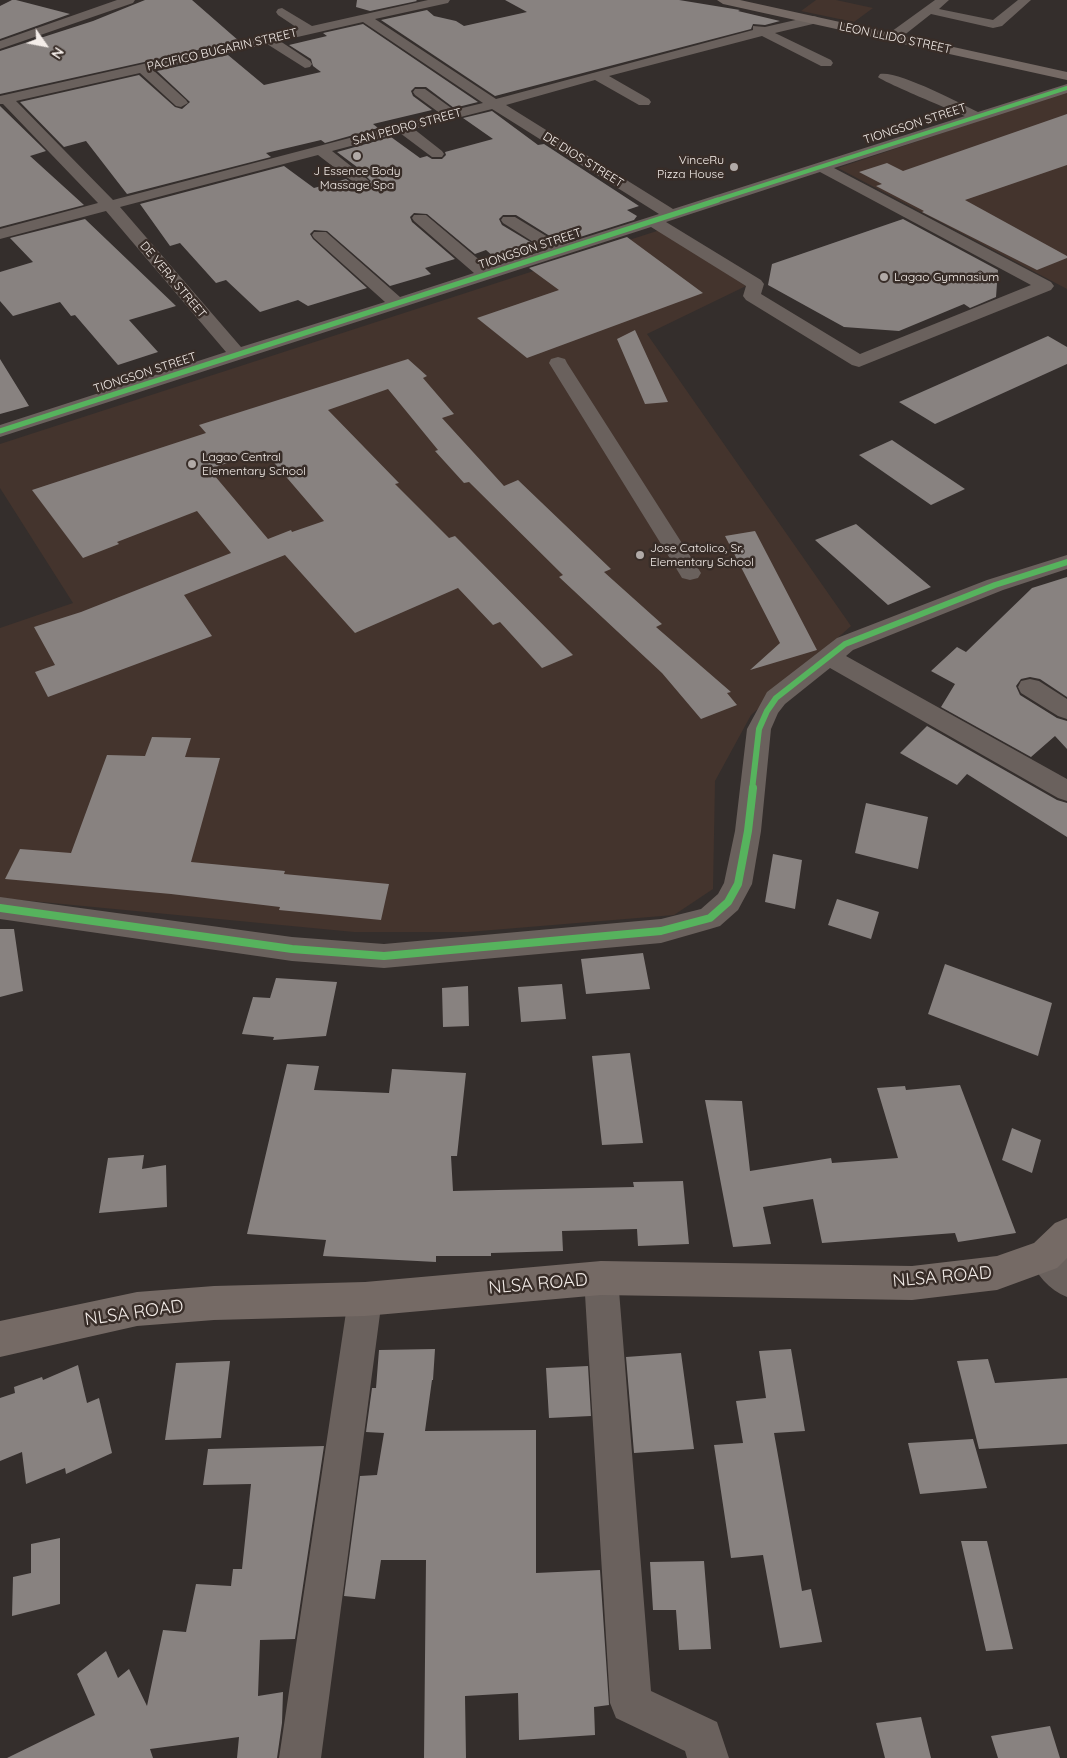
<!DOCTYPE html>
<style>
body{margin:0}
#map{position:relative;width:1067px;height:1758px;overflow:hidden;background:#342e2c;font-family:Quicksand,sans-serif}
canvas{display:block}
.north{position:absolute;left:20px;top:20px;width:50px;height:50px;-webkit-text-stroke:4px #382d28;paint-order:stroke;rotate:123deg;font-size:14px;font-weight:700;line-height:20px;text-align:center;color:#f4ede9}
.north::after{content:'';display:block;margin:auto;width:18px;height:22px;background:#f4ede9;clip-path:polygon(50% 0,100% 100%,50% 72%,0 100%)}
</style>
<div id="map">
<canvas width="1067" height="1758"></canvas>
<div class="north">N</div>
</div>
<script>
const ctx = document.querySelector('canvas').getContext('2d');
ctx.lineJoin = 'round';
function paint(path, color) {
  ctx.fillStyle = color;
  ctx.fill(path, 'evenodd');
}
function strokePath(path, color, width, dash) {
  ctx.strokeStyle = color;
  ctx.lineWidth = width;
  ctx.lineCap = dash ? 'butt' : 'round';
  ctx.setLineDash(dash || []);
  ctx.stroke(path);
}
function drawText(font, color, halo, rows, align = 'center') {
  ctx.font = font + ' Quicksand,sans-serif';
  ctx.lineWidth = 5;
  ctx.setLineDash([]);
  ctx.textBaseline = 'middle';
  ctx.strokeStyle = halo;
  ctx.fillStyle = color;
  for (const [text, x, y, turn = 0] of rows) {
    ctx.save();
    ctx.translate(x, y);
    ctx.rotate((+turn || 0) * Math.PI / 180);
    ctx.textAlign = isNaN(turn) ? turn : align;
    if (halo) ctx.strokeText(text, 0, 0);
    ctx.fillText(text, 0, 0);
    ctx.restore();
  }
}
paint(new Path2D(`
 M 816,0 L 836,0 L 873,8 L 854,22 L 801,11 Z
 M 1067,91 L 1067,289 L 838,168 Z
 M 660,230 L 746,286 L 647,334 L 851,626 L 751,715 L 715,781 L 713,889 L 674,915 L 468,932 L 354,932 L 0,898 L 0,628 L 73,603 L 0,488 L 0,444 Z`), '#44342d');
paint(new Path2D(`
 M 12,0 L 16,0 L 70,14 L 0,39 L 0,6 Z
 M 145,0 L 192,0 L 239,41 L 0,94 L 0,51 L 93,21 Z
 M 357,0 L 416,0 L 417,1 L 370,11 L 356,7 Z
 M 505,0 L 679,0 L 740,10 L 738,11 L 780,21 L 765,25 L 753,24 L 751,29 L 495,96 L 381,20 L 427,10 L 434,16 L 456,21 L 464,26 L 527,12 Z
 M 363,24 L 478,102 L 454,108 L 426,87 L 415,87 L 411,91 L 413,96 L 432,110 L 373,124 L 378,128 L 325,143 L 321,140 L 266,153 L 271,157 L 127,194 L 86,141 L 64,147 L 20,102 L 139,75 L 175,107 L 182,109 L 190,102 L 157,71 L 228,55 L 264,85 L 321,72 L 313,66 L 311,59 L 289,45 L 327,36 L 323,33 Z
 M 0,106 L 46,151 L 30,156 L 84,205 L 0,227 Z
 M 492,111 L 538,145 L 544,144 L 639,206 L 627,210 L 637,216 L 634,220 L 561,243 L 516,215 L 503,215 L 499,219 L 502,225 L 542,249 L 515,258 L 508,252 L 494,257 L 486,250 L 475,254 L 427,214 L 414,213 L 410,217 L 412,222 L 455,259 L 425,268 L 431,274 L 390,286 L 327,231 L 314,230 L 310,234 L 313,239 L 367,288 L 308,306 L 298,300 L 260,312 L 226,280 L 216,283 L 180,243 L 170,246 L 140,204 L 284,166 L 314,188 L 346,179 L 355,185 L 366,186 L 371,181 L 364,174 L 365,173 L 337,152 L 391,137 L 420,158 L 427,156 L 432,159 L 442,159 L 446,155 L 445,152 L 493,139 L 463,118 Z
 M 1067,114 L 1067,165 L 965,200 L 1067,256 L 1067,258 L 1037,270 L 922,212 L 924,211 L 876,186 L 882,184 L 859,172 L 887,163 L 903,171 Z
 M 85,219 L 176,306 L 129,320 L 158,352 L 118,365 L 75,315 L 71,316 L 60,302 L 13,316 L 0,301 L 0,272 L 33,262 L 10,238 Z
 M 903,219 L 998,270 L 996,297 L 970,308 L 964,304 L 899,331 L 844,327 L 768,285 L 772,264 Z
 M 627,237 L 703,293 L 527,358 L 477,318 L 559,290 L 529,268 Z
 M 635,330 L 668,402 L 645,404 L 617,339 Z
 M 1048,336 L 1067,347 L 1067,364 L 935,424 L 899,402 Z
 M 0,359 L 29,406 L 0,414 Z
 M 408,359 L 427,376 L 423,378 L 454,414 L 442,418 L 504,486 L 518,480 L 611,569 L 604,572 L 662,624 L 656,627 L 731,692 L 727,693 L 737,705 L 701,719 L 662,673 L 559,577 L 563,575 L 469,482 L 464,483 L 435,451 L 438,450 L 388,389 L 328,410 L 399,483 L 395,484 L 449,538 L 455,536 L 573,655 L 542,668 L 500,622 L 493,625 L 458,588 L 355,633 L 285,555 L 184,595 L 212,636 L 48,697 L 35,672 L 55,665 L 34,627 L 81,612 L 231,553 L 197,511 L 117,542 L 119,544 L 83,558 L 32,490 L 206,433 L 199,425 ZM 264,451 L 324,521 L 292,532 L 291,530 L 268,539 L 209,469 Z
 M 892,440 L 965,489 L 931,505 L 859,455 Z
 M 856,524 L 931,587 L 888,605 L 815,540 Z
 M 755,531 L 817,650 L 750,670 L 780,643 L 725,536 Z
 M 1067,577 L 1067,697 L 1040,679 L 1030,677 L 1021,679 L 1016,686 L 1020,695 L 1057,718 L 1067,721 L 1067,749 L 1055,736 L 1031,757 L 941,707 L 955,684 L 931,671 L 957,647 L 966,652 L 1032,588 Z
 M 927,726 L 1057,800 L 1067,803 L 1067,837 L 967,774 L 957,785 L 900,753 Z
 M 152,737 L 191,738 L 185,757 L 220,758 L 191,862 L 285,871 L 284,874 L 389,884 L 381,920 L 279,910 L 280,907 L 171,894 L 5,879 L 20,849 L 71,853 L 107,755 L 145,756 Z
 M 866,803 L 928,817 L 918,869 L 855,853 Z
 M 773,854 L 802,860 L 795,909 L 765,902 Z
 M 837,899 L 879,912 L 871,939 L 828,925 Z
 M 0,929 L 14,929 L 23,991 L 0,997 Z
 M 643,953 L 650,989 L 586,994 L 581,959 Z
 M 945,964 L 1052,1003 L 1038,1056 L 928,1014 Z
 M 276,978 L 337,982 L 326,1036 L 273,1040 L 274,1037 L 242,1034 L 253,997 L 270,998 Z
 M 562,984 L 566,1019 L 521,1022 L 518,987 Z
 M 468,986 L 469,1026 L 443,1027 L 442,988 Z
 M 630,1053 L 643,1143 L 602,1145 L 592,1056 Z
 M 287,1064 L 319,1066 L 314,1090 L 389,1093 L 392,1069 L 466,1073 L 457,1156 L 451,1156 L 453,1191 L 634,1187 L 633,1182 L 683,1181 L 689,1244 L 638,1246 L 637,1229 L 562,1231 L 563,1251 L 491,1253 L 491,1256 L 436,1256 L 436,1262 L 323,1256 L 326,1240 L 247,1234 Z
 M 960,1085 L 1016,1233 L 958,1242 L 955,1233 L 822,1243 L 813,1199 L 763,1207 L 771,1244 L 733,1247 L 705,1100 L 742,1101 L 750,1171 L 831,1158 L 832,1163 L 898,1158 L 877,1088 L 905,1086 L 906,1090 Z
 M 1012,1128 L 1041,1140 L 1032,1173 L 1002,1160 Z
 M 144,1155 L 142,1169 L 166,1165 L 167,1207 L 99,1213 L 108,1158 Z
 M 435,1349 L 433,1380 L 432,1380 L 425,1431 L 536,1430 L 536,1573 L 600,1570 L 609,1705 L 594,1707 L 595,1735 L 519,1740 L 518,1693 L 465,1696 L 466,1758 L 424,1758 L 426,1560 L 381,1560 L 375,1599 L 344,1596 L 360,1476 L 377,1475 L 384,1433 L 366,1432 L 372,1388 L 376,1388 L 379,1350 Z
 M 791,1349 L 805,1431 L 774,1433 L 802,1591 L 811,1589 L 822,1642 L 780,1648 L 763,1555 L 731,1558 L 714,1445 L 743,1443 L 736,1401 L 766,1398 L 759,1351 Z
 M 681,1353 L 694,1449 L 634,1453 L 626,1357 Z
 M 988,1359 L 995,1383 L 1067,1378 L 1067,1444 L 979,1449 L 957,1361 Z
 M 230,1361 L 221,1438 L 165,1440 L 176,1363 Z
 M 78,1365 L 87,1403 L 99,1398 L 112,1453 L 66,1474 L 65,1468 L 26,1484 L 22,1452 L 0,1461 L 0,1398 L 15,1393 L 14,1387 L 42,1377 L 43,1380 Z
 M 588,1366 L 591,1416 L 549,1418 L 546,1368 Z
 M 973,1439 L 987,1488 L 920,1494 L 908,1443 Z
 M 324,1446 L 295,1639 L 260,1640 L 258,1696 L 283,1692 L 282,1723 L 277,1758 L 237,1758 L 239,1737 L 150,1749 L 153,1758 L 7,1758 L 95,1715 L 77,1674 L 106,1651 L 118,1678 L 129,1669 L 147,1706 L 163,1630 L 186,1632 L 196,1584 L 231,1586 L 233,1569 L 242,1569 L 251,1484 L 203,1485 L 208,1449 Z
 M 60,1538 L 60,1604 L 12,1616 L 13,1577 L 31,1573 L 31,1544 Z
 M 961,1541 L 987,1541 L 1013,1649 L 986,1651 Z
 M 704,1561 L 711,1649 L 679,1650 L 676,1610 L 653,1610 L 650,1562 Z
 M 921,1717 L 931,1758 L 885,1758 L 876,1723 Z
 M 1050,1726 L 1060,1758 L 998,1758 L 991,1736 Z`), '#888280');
paint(new Path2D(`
 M 117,0 L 135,0 L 133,3 L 0,49 L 0,41 Z
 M 428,0 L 450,0 L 448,3 L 375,19 L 496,99 L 753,30 L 753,26 L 765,27 L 813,16 L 817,17 L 819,20 L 817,23 L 775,33 L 831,60 L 833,63 L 831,66 L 821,66 L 762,36 L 609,76 L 649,99 L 651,102 L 649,105 L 639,105 L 595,80 L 506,105 L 673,209 L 965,116 C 953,111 881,81 878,77 L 880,74 C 897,70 960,103 978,112 L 1067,84 L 1067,93 L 834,168 L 1051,282 L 1054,286 L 1051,290 L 859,367 L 852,365 L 746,300 L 743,296 L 746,286 L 651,227 L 0,437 L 0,425 L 226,352 L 106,211 L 0,239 L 0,229 L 98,203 L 3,104 L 0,104 L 0,96 L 299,29 L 278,15 L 276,12 L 278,9 L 282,8 L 312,26 ZM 363,22 L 483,103 L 454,110 L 425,89 L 415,89 L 413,92 L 415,95 L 441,114 L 113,200 L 16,101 L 140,73 L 176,106 L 181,107 L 188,103 L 186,100 L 153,70 L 267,44 L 305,68 L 310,67 L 312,64 L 310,61 L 280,41 ZM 492,109 L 659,214 L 561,245 L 515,217 L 503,217 L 501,220 L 503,223 L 546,250 L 489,268 L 426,215 L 414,215 L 412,218 L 414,221 L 474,273 L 400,297 L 326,232 L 314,232 L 312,235 L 314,238 L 385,302 L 241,347 L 120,207 L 318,155 L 356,184 L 366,184 L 369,181 L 366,178 L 332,151 L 400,133 L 432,157 L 442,157 L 444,154 L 442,151 L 414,129 ZM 820,172 L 1031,285 L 860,354 L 761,294 L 764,284 L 761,280 L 666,222 Z
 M 935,0 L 949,0 L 939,9 L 993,20 L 1018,0 L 1031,0 L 1002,26 L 993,28 L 931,14 L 898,40 L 888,40 L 887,37 L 888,34 Z
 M 558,357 L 565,359 L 567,363 L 701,573 L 698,578 L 690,580 L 682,578 L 679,573 L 549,363 L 551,359 Z
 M 1067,555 L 1067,569 L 1003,590 L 853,650 L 846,656 L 1067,779 L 1067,801 L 1058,798 L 830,668 L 785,704 L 778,713 L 771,729 L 761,831 L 752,884 L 738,910 L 720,926 L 710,929 L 661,943 L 384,968 L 292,961 L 0,919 L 0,897 L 292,937 L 384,944 L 661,919 L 701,909 L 718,894 L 724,883 L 735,831 L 747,729 L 767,692 L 837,638 L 987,580 Z
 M 1030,679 L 1039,681 L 1067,699 L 1067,719 L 1058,716 L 1021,693 L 1018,687 L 1021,681 Z
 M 1045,1239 L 1057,1244 L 1067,1255 L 1067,1297 C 1049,1290 1036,1274 1028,1256 L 1033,1244 Z
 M 601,1261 L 613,1266 L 618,1278 L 651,1691 L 717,1722 L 729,1758 L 687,1758 L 685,1751 L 616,1718 L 610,1703 L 584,1278 L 589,1266 Z
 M 365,1282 L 377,1287 L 382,1299 L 321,1758 L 279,1758 L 348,1299 L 353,1287 Z`), '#6a615d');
paint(new Path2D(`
 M 717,0 L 740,0 L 1067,72 L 1067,80 L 723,4 Z
 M 1067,1218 L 1067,1258 L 1057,1268 L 997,1290 L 912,1300 L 601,1295 L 365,1316 L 214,1320 L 137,1326 L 0,1357 L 0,1321 L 137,1292 L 214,1286 L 365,1282 L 601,1261 L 912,1266 L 997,1256 L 1034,1243 L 1055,1223 Z`), '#756a65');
strokePath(new Path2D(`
 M 714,201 L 1067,88`), '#56b35d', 4);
strokePath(new Path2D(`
 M 0,431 L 718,200`), '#56b35d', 5);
strokePath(new Path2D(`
 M 752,790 L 759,729 L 767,711 L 776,698 L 845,644 L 995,585 L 1067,562`), '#56b35d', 6);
strokePath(new Path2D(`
 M 0,908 L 292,949 L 384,956 L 661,931 L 710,918 L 728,902 L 738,884 L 748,831 L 753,788`), '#56b35d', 8);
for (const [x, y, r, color] of [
 [357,156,5,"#b1aaa7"],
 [734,167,5,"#b1aaa7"],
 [884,277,5,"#b1aaa7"],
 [192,464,5,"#b1aaa7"],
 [640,555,5,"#b1aaa7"]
]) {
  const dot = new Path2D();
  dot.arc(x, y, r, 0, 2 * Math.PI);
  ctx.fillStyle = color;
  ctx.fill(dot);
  strokePath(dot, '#382d28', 2);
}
drawText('12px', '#f4ede9', '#382d28', [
 ["LEON LLIDO STREET",895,38,12],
 ["PACIFICO BUGARIN STREET",222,50,-13],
 ["TIONGSON STREET",915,124,-18],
 ["SAN PEDRO STREET",407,127,-15],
 ["DE DIOS STREET",583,160,32],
 ["TIONGSON STREET",530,249,-18],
 ["DE VERA STREET",173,280,50],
 ["TIONGSON STREET",145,373,-18]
]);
drawText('12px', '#f4ede9', '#382d28', [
 ["VinceRu",724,160,"right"],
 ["Pizza House",724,174,"right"],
 ["J Essence Body",357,171,"center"],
 ["Massage Spa",357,185,"center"],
 ["Lagao Gymnasium",894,277],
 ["Lagao Central",202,457],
 ["Elementary School",202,471],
 ["Jose Catolico, Sr.",650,548],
 ["Elementary School",650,562]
], 'left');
drawText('18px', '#f4ede9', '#382d28', [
 ["NLSA ROAD",942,1277,-5],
 ["NLSA ROAD",538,1284,-5],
 ["NLSA ROAD",134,1313,-8]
]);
</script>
